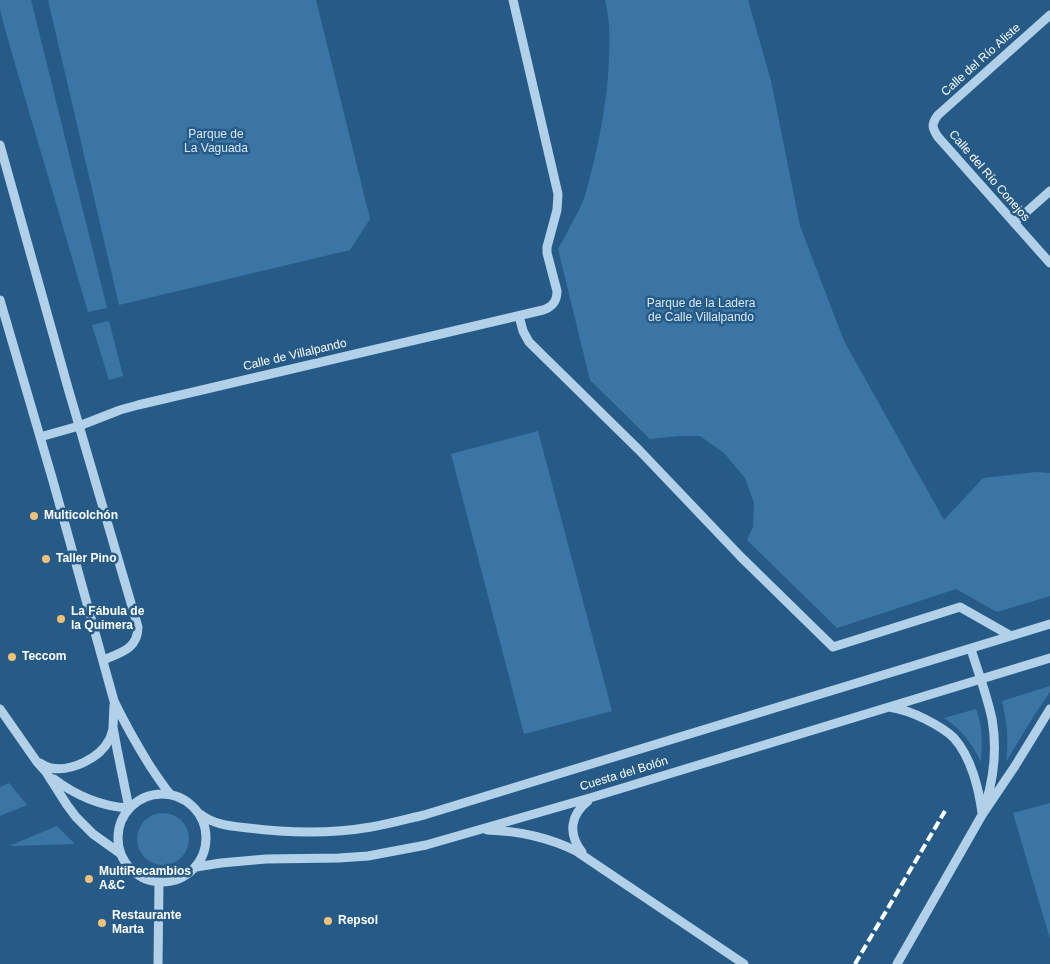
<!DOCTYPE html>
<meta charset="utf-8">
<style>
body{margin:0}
canvas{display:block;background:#265b87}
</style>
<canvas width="1050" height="964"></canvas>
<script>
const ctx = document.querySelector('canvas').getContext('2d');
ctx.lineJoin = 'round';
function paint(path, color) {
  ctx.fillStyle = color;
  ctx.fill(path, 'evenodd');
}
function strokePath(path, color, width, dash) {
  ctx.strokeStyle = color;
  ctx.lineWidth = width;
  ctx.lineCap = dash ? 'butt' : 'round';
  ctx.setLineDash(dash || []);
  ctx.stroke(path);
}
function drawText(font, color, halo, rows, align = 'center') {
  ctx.font = font + ' Helvetica,sans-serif';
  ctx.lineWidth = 5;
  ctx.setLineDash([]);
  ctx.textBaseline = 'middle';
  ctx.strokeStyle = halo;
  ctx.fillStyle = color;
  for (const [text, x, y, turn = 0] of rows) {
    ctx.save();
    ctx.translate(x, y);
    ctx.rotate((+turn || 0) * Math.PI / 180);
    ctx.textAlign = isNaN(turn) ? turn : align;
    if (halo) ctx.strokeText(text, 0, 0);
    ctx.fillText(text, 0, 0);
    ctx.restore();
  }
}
paint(new Path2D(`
 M 0,0 L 31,0 L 107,308 L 88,312 L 15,64 L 2,18 L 0,9 Z
 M 48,0 L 316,0 L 370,219 L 350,250 L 119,305 Z
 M 605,0 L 748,0 L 771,81 L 800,226 L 844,341 L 944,520 L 983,478 L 1037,472 L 1050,473 L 1050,596 L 997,612 L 956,589 L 837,628 L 747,540 L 753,527 L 754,503 L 745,478 L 724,453 L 700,436 L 680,436 L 650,439 L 590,380 L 558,249 L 580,208 L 585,196 C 597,152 607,107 609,61 C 610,40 610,20 605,0 Z
 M 109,321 L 123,376 L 109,380 L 92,325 Z
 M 538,431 L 612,711 L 524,734 L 451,454 Z
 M 1050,686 L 1050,692 L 1033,717 L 1006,762 C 1009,740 1007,723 1002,701 Z
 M 976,709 C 983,726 982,744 981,762 C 972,743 961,729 944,718 Z
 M 9,783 L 27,805 L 0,816 L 0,787 Z
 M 1050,803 L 1050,939 L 1013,813 Z
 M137 839a26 26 0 1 1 52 0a26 26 0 1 1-52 0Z
 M 57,826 L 75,844 L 9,846 Z`), '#3b75a4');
strokePath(new Path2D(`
 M 1050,15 L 938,115 C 931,124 932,128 938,137 L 1050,263
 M 0,145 L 68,388 L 138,627 C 138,649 120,653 103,660
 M 1014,223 L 1050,191
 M 0,300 L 53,481 L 114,701 C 125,724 137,745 150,766 C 157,776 163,786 171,795
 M 519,316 L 523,331 L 529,342 L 640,451 L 741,557 L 833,647 L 960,607 L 1011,636
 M 40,437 L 79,426 L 120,410 L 138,405 L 543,310 C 552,307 557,302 557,291 L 547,253 L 547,247 L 557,210 L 558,194 L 513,0
 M 971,649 C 978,672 987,695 992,719 C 997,747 994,776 986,803
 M 114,705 L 113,727 L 117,749 L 129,808
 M 889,707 C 902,709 913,713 925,719 C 935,724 946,730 954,738 C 971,757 979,789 982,813
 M 0,709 L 37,762 L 46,772 L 67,805 L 76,817 L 93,834 L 121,854
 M 40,763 C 43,765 47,767 51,768 C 71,772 100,758 109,740 C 111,737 112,732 113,729
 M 54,779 C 75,795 102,807 129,808
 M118 838a44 44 0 1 1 88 0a44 44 0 1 1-88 0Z
 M 200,814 C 214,825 231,826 248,828 C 288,833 331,834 371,827 C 389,824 407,819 424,815 L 1050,624
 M 487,830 C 519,831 548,837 576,851 L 744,964
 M 582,852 C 568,834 570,815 588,801
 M 196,867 L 221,863 L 266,859 L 339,858 L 368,856 L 426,845 L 593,797 L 1050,658
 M 158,964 L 159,882
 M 897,964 L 982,815 L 1015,766 L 1050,709`), '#b2d1e9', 9);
strokePath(new Path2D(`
 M 855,964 L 945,811`), '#fff', 4, [9, 4]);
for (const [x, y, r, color] of [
 [34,516,5,"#f1c177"],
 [46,559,5,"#f1c177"],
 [61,619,5,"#f1c177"],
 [12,657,5,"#f1c177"],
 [89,879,5,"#f1c177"],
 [328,921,5,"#f1c177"],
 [102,923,5,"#f1c177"]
]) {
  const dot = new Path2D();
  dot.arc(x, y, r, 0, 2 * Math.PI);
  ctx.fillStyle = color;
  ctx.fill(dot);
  strokePath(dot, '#265b87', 2);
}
drawText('12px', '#fff', '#265b87', [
 ["Calle del Río Aliste",981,60,-42],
 ["Calle del Río Conejos",989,176,49],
 ["Calle de Villalpando",295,355,-13],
 ["Cuesta del Bolón",624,774,-17]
]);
drawText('12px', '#d6e8f7', '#265b87', [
 ["Parque de",216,135],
 ["La Vaguada",216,149],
 ["Parque de la Ladera",701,304],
 ["de Calle Villalpando",701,318]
]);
drawText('bold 12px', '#fff', '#265b87', [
 ["Multicolchón",44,516],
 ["Taller Pino",56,559],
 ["La Fábula de",71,612],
 ["la Quimera",71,626],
 ["Teccom",22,657],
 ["MultiRecambios",99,872],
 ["A&C",99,886],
 ["Restaurante",112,916],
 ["Marta",112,930],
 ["Repsol",338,921]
], 'left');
</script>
